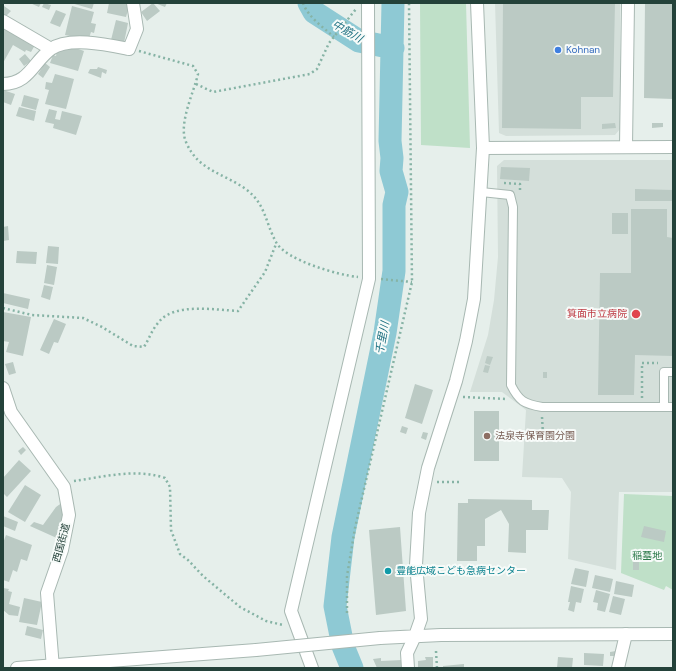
<!DOCTYPE html>
<meta charset="utf-8">
<style>
body{margin:0}
#map{position:relative;width:676px;height:671px;overflow:hidden;background:#e6efeb;font-family:"DM Sans",sans-serif}
canvas{display:block}
.frame{position:absolute;inset:0;border:4px solid #24423a;pointer-events:none}
</style>
<div id="map">
<canvas width="676" height="671"></canvas>
<div class="frame"></div>
</div>
<script>
const ctx = document.querySelector('canvas').getContext('2d');
ctx.lineJoin = 'round';
function paint(path, color) {
  ctx.fillStyle = color;
  ctx.fill(path, 'evenodd');
}
function strokePath(path, color, width, dash) {
  ctx.strokeStyle = color;
  ctx.lineWidth = width;
  ctx.lineCap = dash ? 'butt' : 'round';
  ctx.setLineDash(dash || []);
  ctx.stroke(path);
}
function drawText(font, color, halo, rows, align = 'center') {
  ctx.font = font + ' "DM Sans","Noto Sans JP",sans-serif';
  ctx.lineWidth = 4;
  ctx.setLineDash([]);
  ctx.textBaseline = 'middle';
  ctx.strokeStyle = halo;
  ctx.fillStyle = color;
  for (const [text, x, y, turn = 0] of rows) {
    ctx.save();
    ctx.translate(x, y);
    ctx.rotate((+turn || 0) * Math.PI / 180);
    ctx.textAlign = isNaN(turn) ? turn : align;
    if (halo) ctx.strokeText(text, 0, 0);
    ctx.fillText(text, 0, 0);
    ctx.restore();
  }
}
paint(new Path2D(`
 M 495,3 L 620,3 L 620,129 L 615,135 L 506,136 L 499,133 Z
 M 504,160 L 673,160 L 673,492 L 619,492 L 616,570 L 568,559 L 571,492 L 562,478 L 522,477 L 526,410 L 502,392 L 470,392 L 488,335 L 494,300 L 498,257 L 497,166 Z`), '#d4dfda');
paint(new Path2D(`
 M 420,3 L 466,3 L 470,148 L 421,145 Z
 M 624,494 L 673,496 L 673,590 L 666,586 L 664,590 L 621,573 Z`), '#bfe0c8');
strokePath(new Path2D(`
 M 309,3 L 314,12 L 359,41 L 393,48
 M 352,668 L 343,646 L 335,606 L 343,537 L 385,333 L 394,271 L 394,205 L 397,192 L 391,171 L 392,158 L 390,141 L 393,3`), '#8ec9d4', 23);
paint(new Path2D(`
 M 30,3 L 41,3 L 39,7 Z
 M 44,3 L 51,5 L 49,10 L 42,7 Z
 M 71,3 L 94,3 L 92,9 Z
 M 109,3 L 130,3 L 126,17 L 107,13 Z
 M 153,3 L 160,11 L 147,21 L 141,12 Z
 M 155,3 L 167,3 L 165,7 Z
 M 503,3 L 615,3 L 613,97 L 581,97 L 581,129 L 502,128 Z
 M 645,3 L 673,3 L 673,99 L 644,98 Z
 M 4,6 L 11,11 L 6,16 L 3,14 Z
 M 72,6 L 94,12 L 91,23 L 96,24 L 94,33 L 91,32 L 89,38 L 80,36 L 80,38 L 65,35 Z
 M 56,10 L 66,14 L 60,27 L 50,23 Z
 M 116,20 L 128,23 L 124,43 L 111,40 Z
 M 3,26 L 35,45 L 31,52 L 26,50 L 25,52 L 13,45 L 3,63 Z
 M 70,46 L 84,51 L 78,71 L 50,63 L 53,55 L 56,56 L 57,51 Z
 M 25,54 L 31,61 L 24,66 L 19,59 Z
 M 45,63 L 50,67 L 43,78 L 38,74 Z
 M 98,67 L 107,70 L 106,74 L 102,72 L 101,78 L 88,73 L 90,69 L 97,69 Z
 M 55,74 L 74,79 L 66,109 L 45,104 L 49,90 L 45,89 L 46,82 L 52,83 Z
 M 3,90 L 15,94 L 11,105 L 3,102 Z
 M 24,95 L 39,99 L 36,110 L 21,106 Z
 M 19,107 L 36,111 L 34,121 L 16,116 Z
 M 49,109 L 57,111 L 55,119 L 60,120 L 62,111 L 82,116 L 76,135 L 53,128 L 54,124 L 45,122 Z
 M 615,123 L 616,128 L 602,129 L 602,124 Z
 M 652,123 L 663,123 L 663,127 L 652,128 Z
 M 501,167 L 530,168 L 529,181 L 500,179 Z
 M 635,189 L 673,190 L 673,201 L 635,201 Z
 M 631,209 L 667,209 L 667,237 L 673,238 L 673,356 L 635,355 L 634,395 L 598,395 L 600,273 L 631,273 Z
 M 612,213 L 628,213 L 628,234 L 612,234 Z
 M 8,226 L 9,240 L 3,241 L 3,227 Z
 M 48,246 L 59,247 L 58,264 L 46,263 Z
 M 17,251 L 37,252 L 36,264 L 16,263 Z
 M 47,265 L 57,267 L 54,285 L 44,283 Z
 M 44,285 L 53,287 L 50,300 L 41,297 Z
 M 3,293 L 30,299 L 28,309 L 3,303 Z
 M 3,312 L 31,317 L 23,356 L 6,352 L 9,342 L 3,341 Z
 M 54,319 L 66,324 L 58,343 L 54,342 L 49,354 L 40,350 Z
 M 487,356 L 493,357 L 490,365 L 485,363 Z
 M 13,362 L 16,373 L 9,375 L 5,364 Z
 M 485,365 L 490,366 L 488,373 L 483,372 Z
 M 543,372 L 547,372 L 547,378 L 543,378 Z
 M 415,384 L 433,390 L 422,424 L 405,418 Z
 M 474,411 L 499,411 L 499,461 L 474,461 Z
 M 402,426 L 408,428 L 406,434 L 400,432 Z
 M 423,432 L 428,433 L 426,440 L 421,438 Z
 M 23,447 L 26,450 L 21,455 L 18,451 Z
 M 19,460 L 31,471 L 7,497 L 3,493 L 3,478 Z
 M 25,485 L 41,495 L 25,522 L 8,512 Z
 M 468,499 L 532,500 L 532,510 L 549,510 L 548,530 L 526,530 L 526,553 L 508,552 L 509,524 L 501,510 L 485,519 L 485,546 L 477,546 L 477,561 L 457,561 L 458,503 L 468,503 Z
 M 63,502 L 66,518 L 59,539 L 30,526 L 34,522 L 43,525 L 56,507 Z
 M 3,516 L 18,522 L 15,531 L 3,526 Z
 M 644,526 L 666,531 L 664,542 L 641,537 Z
 M 400,527 L 406,611 L 376,615 L 369,530 Z
 M 6,535 L 32,545 L 27,561 L 21,559 L 17,572 L 13,570 L 9,582 L 3,580 L 3,543 Z
 M 633,558 L 639,558 L 639,570 L 633,570 Z
 M 575,568 L 589,571 L 586,587 L 571,584 Z
 M 595,575 L 613,579 L 610,592 L 592,588 Z
 M 616,581 L 634,585 L 632,597 L 614,594 Z
 M 571,586 L 584,589 L 581,603 L 576,602 L 574,612 L 568,610 L 570,602 L 568,602 Z
 M 3,588 L 9,589 L 8,591 L 12,592 L 9,604 L 20,607 L 18,616 L 9,615 L 3,610 Z
 M 596,590 L 610,594 L 605,612 L 597,610 L 598,603 L 593,602 Z
 M 613,596 L 625,599 L 621,615 L 609,612 Z
 M 24,598 L 42,602 L 37,625 L 19,622 Z
 M 27,626 L 43,630 L 41,639 L 25,635 Z
 M 616,651 L 616,656 L 610,656 L 610,652 Z
 M 584,653 L 604,654 L 603,666 L 584,665 Z
 M 425,657 L 433,657 L 433,668 L 418,668 L 418,661 L 426,660 Z
 M 558,657 L 573,658 L 572,668 L 557,668 Z
 M 381,658 L 381,661 L 402,660 L 403,668 L 377,668 L 373,659 Z
 M 464,664 L 464,668 L 443,668 L 443,666 Z`), '#bbcac4');
const service = new Path2D(`
 M 481,192 L 510,195 L 513,207 L 511,385 C 519,401 524,404 542,407 L 673,407
 M 664,407 L 664,372 L 673,372`);
const minor = new Path2D(`
 M 3,21 L 51,49
 M 3,84 C 29,84 33,62 51,49 C 69,36 109,45 129,49 L 137,29 L 133,3
 M 626,146 L 628,3
 M 3,388 L 11,412 L 64,487 L 69,515 L 62,550 L 47,593 L 53,668
 M 312,668 L 291,611 L 369,279 L 368,3
 M 408,668 L 407,653 L 415,636
 M 618,668 L 626,634`);
const tertiary = new Path2D(`
 M 483,148 L 673,147
 M 415,636 L 421,619 L 416,565 L 419,513 L 428,468 L 456,381 L 466,341 L 474,299 L 483,148 L 477,3
 M 380,638 L 441,635 L 673,634
 M 17,668 L 256,650`);
strokePath(service, '#a8b8b2', 10);
strokePath(minor, '#a8b8b2', 14);
strokePath(tertiary, '#a8b8b2', 14);
strokePath(new Path2D(`
 M 303,3 C 308,17 323,27 334,37
 M 139,51 L 193,66 L 198,74 C 194,92 178,124 186,142 C 198,171 224,173 247,190 C 266,205 265,222 276,242 C 285,260 338,275 358,277
 M 196,84 L 213,92 L 310,74 L 317,69 L 329,43 L 356,9
 M 504,183 L 520,184 L 520,192
 M 381,279 L 412,282
 M 3,308 L 32,315 L 83,318 L 102,327 L 133,346 L 144,347 C 149,339 152,330 158,323 C 173,302 216,310 238,311 L 265,272 L 276,244
 M 463,397 L 507,399
 M 642,398 L 642,363 L 658,363
 M 542,417 L 543,434 L 555,434
 M 74,481 C 103,477 136,468 165,478 L 170,487 L 171,530 L 180,554 L 188,560 L 203,576 L 240,607 L 266,621 L 283,625
 M 437,482 L 461,482
 M 347,613 L 347,576 L 355,528 L 412,282 L 409,3
 M 436,651 L 437,668`), '#86b3a5', 2.5, [2, 3]);
strokePath(service, '#fff', 8);
strokePath(minor, '#fff', 12);
strokePath(tertiary, '#fff', 12);
const tertiaryBridge = new Path2D(`
 M 256,650 L 380,638`);
strokePath(tertiaryBridge, '#a8b8b2', 14, []);
strokePath(tertiaryBridge, '#fff', 12);
for (const [x, y, r, color] of [
 [558,50,4,"#3f7fe0"],
 [636,314,5,"#e0444e"],
 [487,436,4,"#8d6e63"],
 [388,571,4,"#0f9aa8"]
]) {
  const dot = new Path2D();
  dot.arc(x, y, r, 0, 2 * Math.PI);
  ctx.fillStyle = color;
  ctx.fill(dot);
  strokePath(dot, '#f7fbf9', 1.5);
}
drawText('10px', '#366cbe', '#f7fbf9', [
 ["Kohnan",566,50]
], 'left');
drawText('10px', '#be3a42', '#f7fbf9', [
 ["箕面市立病院",627,314]
], 'right');
drawText('10px', '#785e54', '#f7fbf9', [
 ["法泉寺保育園分園",495,436]
], 'left');
drawText('10px', '#24423a', '#f7fbf9', [
 ["西国街道",62,543,-75]
]);
drawText('10px', '#2d7a4b', '#f7fbf9', [
 ["稲墓地",647,556]
]);
drawText('10px', '#0d838f', '#f7fbf9', [
 ["豊能広域こども急病センター",396,571]
], 'left');
drawText('italic 11px', '#1c6f80', '#f7fbf9', [
 ["中筋川",347,32,30],
 ["千里川",383,338,-79]
]);
</script>
